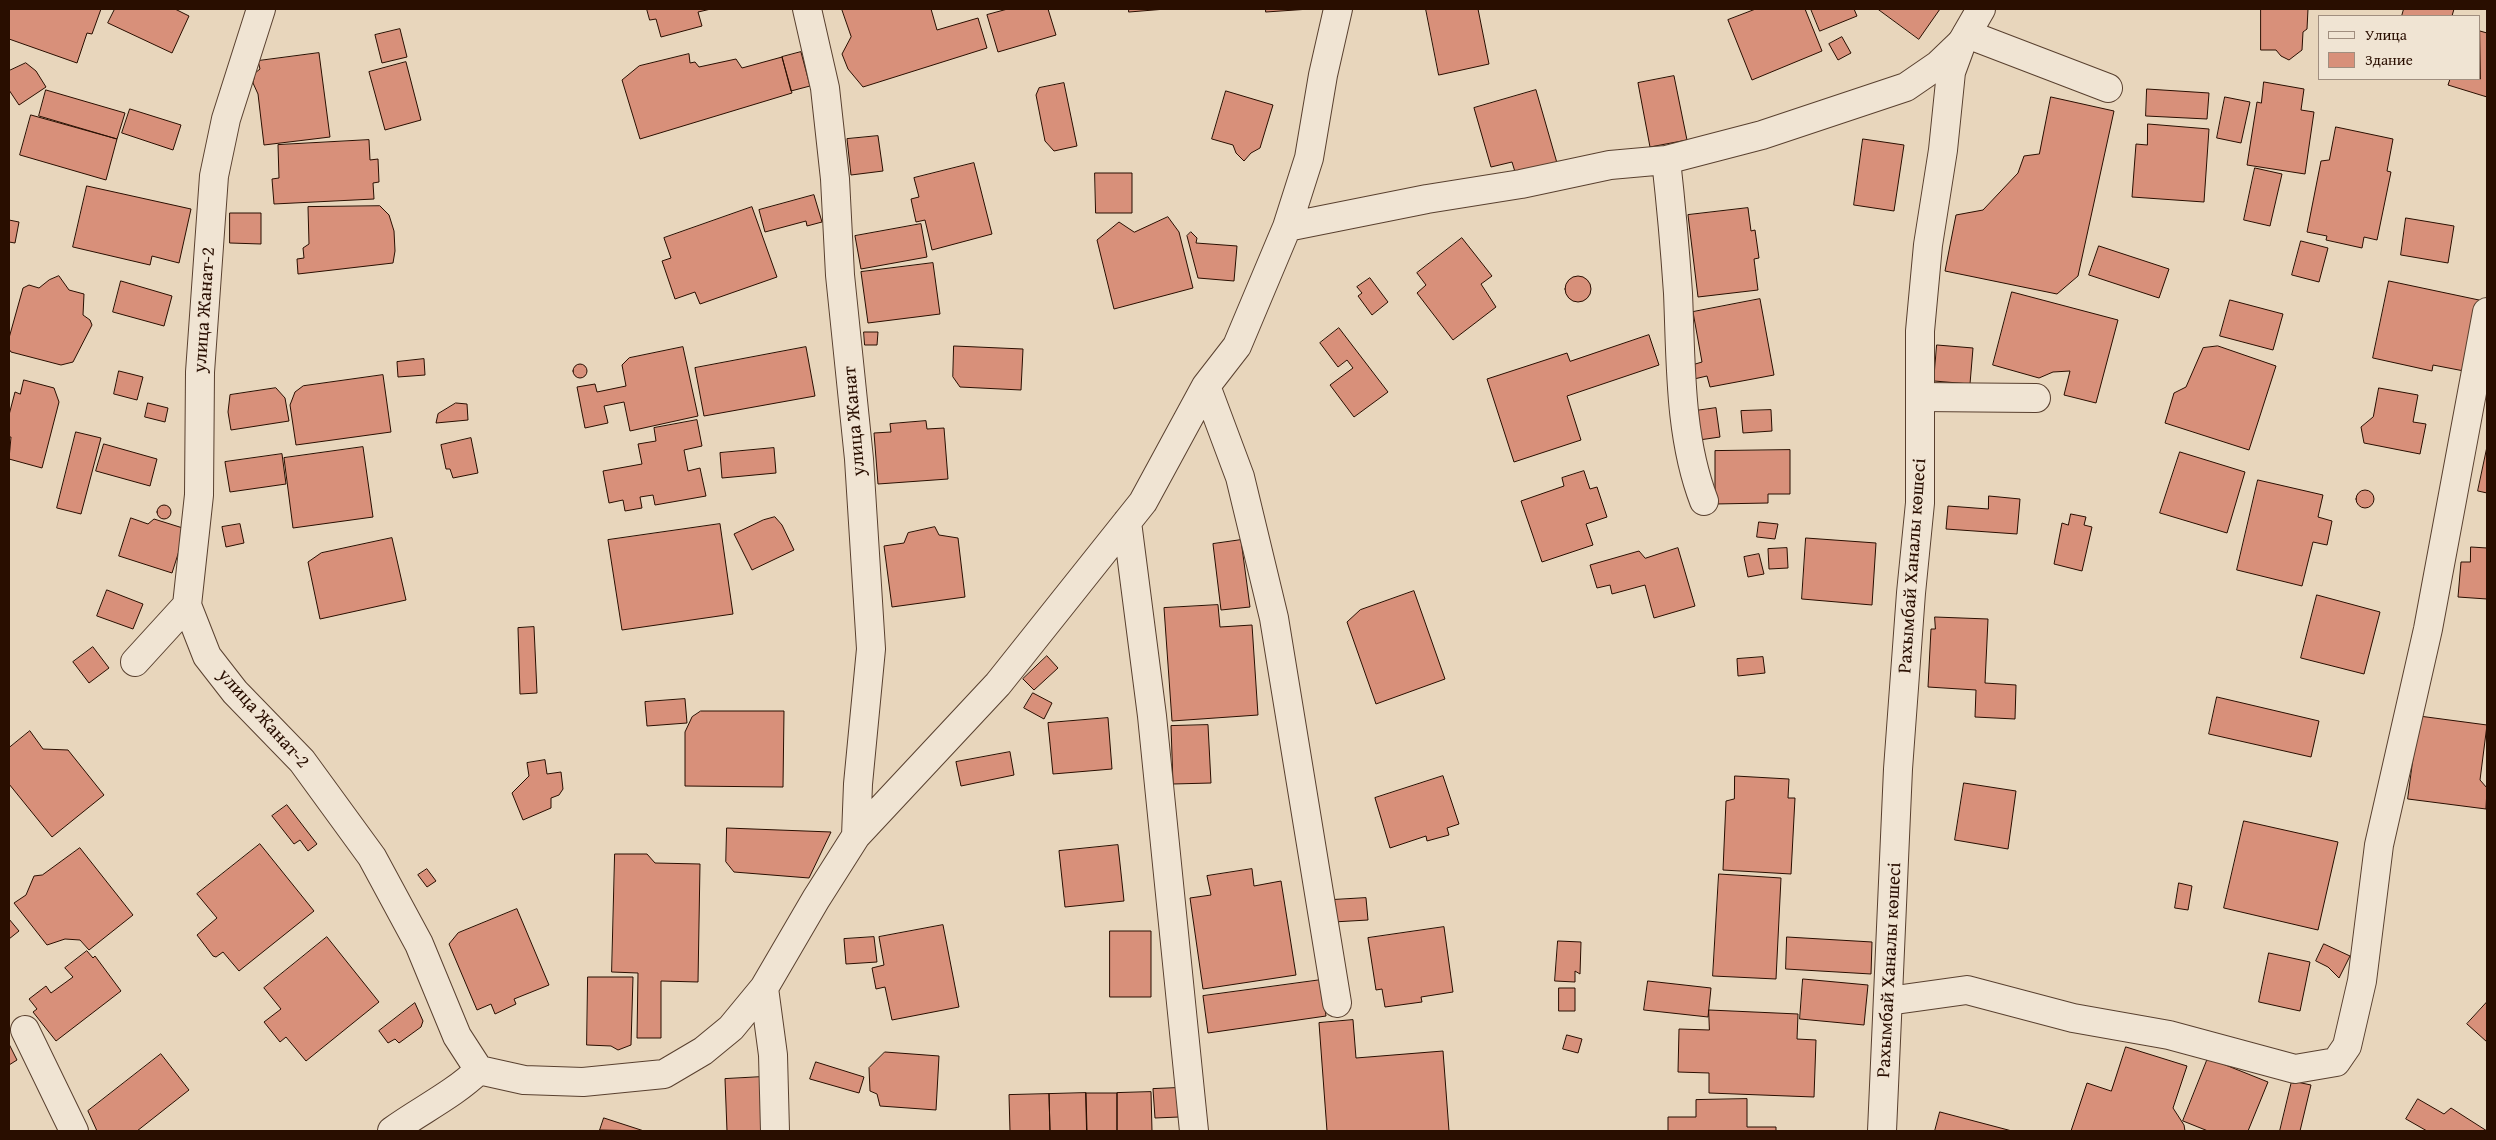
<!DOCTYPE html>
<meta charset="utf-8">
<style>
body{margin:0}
#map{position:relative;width:2496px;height:1140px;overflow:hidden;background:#e8d6bc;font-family:"Gentium Book Plus",serif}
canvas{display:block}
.frame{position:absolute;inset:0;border:10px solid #290e00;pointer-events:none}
.legend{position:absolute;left:2318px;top:15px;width:162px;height:65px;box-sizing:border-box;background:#f0e4d3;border:1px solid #a08e7f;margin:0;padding:6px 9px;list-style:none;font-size:15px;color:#290e00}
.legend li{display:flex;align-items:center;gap:10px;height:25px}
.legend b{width:25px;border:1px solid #a08e7f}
</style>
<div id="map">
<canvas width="2496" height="1140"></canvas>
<div class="frame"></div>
<ul class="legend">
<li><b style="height:6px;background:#f0e4d3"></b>Улица</li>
<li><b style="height:14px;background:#d8907a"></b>Здание</li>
</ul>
</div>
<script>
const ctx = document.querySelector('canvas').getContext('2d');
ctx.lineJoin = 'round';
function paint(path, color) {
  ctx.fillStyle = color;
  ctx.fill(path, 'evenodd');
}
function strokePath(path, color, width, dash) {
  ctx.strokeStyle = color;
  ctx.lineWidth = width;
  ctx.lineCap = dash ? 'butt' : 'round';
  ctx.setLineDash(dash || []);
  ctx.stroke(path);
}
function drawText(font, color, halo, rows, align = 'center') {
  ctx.font = font + ' "Gentium Book Plus",serif';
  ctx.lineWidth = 4.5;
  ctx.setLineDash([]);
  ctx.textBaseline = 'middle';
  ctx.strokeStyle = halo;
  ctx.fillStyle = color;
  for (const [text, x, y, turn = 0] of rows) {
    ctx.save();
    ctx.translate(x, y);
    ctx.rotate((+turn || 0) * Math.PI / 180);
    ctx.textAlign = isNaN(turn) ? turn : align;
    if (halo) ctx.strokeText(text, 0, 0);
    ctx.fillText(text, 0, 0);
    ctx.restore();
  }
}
const building = new Path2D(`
 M 9,9 L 101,9 L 92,34 L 87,33 L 77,63 L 9,39 Z
 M 115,9 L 175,9 L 189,16 L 172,53 L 108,23 Z
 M 647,9 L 711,9 L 698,12 L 702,26 L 661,37 L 656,19 L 650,20 Z
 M 842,9 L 931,9 L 937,30 L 978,18 L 987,48 L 863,87 L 848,69 L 842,54 L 851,37 Z
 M 1008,9 L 1048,9 L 1056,35 L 998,52 L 987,15 Z
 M 1129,9 L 1166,9 L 1129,12 Z
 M 1266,9 L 1310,9 L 1266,12 Z
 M 1426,9 L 1478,9 L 1489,64 L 1439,75 Z
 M 1756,9 L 1805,9 L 1822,51 L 1752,80 L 1728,20 Z
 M 1811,9 L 1854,9 L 1857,16 L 1820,31 Z
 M 1878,9 L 1940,9 L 1919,39 Z
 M 2261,9 L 2308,9 L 2307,29 L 2303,32 L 2302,50 L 2289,60 L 2281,56 L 2276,50 L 2261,50 Z
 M 2404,9 L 2454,9 L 2452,16 L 2402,16 Z
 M 400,29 L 407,57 L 382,63 L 375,35 Z
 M 2480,31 L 2487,33 L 2487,97 L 2448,85 L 2450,79 L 2480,79 Z
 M 1842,37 L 1851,53 L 1838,60 L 1829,44 Z
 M 801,52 L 810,86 L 791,91 L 782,57 Z
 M 319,53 L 330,137 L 264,145 L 258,94 L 253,83 L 255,73 L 260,69 L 258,61 Z
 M 689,54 L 690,63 L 695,62 L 699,67 L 736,59 L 742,68 L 782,57 L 792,93 L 640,139 L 622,80 L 639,66 Z
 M 406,62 L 421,120 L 385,130 L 369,72 Z
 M 26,63 L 36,71 L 46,87 L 19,105 L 9,90 L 9,71 Z
 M 1674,76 L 1687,140 L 1650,147 L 1638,83 Z
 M 2264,82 L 2304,89 L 2301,110 L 2314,112 L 2305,174 L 2247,165 L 2257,102 L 2261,103 Z
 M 1064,83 L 1077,146 L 1054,151 L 1045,141 L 1036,95 L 1039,88 Z
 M 2147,89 L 2209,93 L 2207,119 L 2146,116 Z
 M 46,90 L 125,113 L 117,139 L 39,116 Z
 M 1536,90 L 1557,163 L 1516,175 L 1512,162 L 1491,167 L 1474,108 Z
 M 1226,91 L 1273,105 L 1260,148 L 1251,153 L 1244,161 L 1236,153 L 1233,145 L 1212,139 Z
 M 2051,97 L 2114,111 L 2078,276 L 2057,294 L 1945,271 L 1956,215 L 1983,210 L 2018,173 L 2024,156 L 2039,154 Z
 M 2225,97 L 2250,102 L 2241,143 L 2217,138 Z
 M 130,109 L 181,125 L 173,150 L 122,133 Z
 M 31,115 L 117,139 L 106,180 L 20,155 Z
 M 2148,124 L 2209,129 L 2204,202 L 2132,197 L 2136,144 L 2147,145 Z
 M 2336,127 L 2393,139 L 2387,171 L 2391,172 L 2377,240 L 2364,237 L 2362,248 L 2326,240 L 2327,236 L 2307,232 L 2321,161 L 2329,160 Z
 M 878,136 L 883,171 L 851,175 L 847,139 Z
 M 1863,139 L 1904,145 L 1894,211 L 1854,205 Z
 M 369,140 L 370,160 L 378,159 L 379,182 L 373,183 L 374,199 L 274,204 L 272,179 L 279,178 L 278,145 Z
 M 974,163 L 992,234 L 932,250 L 925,220 L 916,222 L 911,199 L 919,197 L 914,178 Z
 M 2255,168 L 2282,174 L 2270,226 L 2244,220 Z
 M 1095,173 L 1132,173 L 1132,213 L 1096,213 Z
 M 87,186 L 191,209 L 179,263 L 152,256 L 150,265 L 73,247 Z
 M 814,195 L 822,222 L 807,226 L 806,221 L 765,232 L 759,210 Z
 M 380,206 L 389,215 L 394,231 L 395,251 L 393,263 L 298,274 L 297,259 L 304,258 L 303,248 L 309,244 L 308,207 Z
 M 752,207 L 777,277 L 700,304 L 695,292 L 675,299 L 662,261 L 671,258 L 664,238 Z
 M 1748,208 L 1751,231 L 1755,230 L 1759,258 L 1754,259 L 1758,290 L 1698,297 L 1688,215 Z
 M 230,213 L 261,213 L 261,244 L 230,243 Z
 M 1168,217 L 1179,232 L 1193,288 L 1114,309 L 1097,240 L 1119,222 L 1134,232 Z
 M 2406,218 L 2454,226 L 2448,263 L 2401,255 Z
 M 9,220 L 19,222 L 15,243 L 9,242 Z
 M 921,224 L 927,257 L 861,269 L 855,236 Z
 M 1191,232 L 1197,238 L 1196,243 L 1237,246 L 1234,281 L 1198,278 L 1187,236 Z
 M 1462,238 L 1492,276 L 1481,284 L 1496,307 L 1453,340 L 1417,293 L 1426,285 L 1417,273 Z
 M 2301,241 L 2328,248 L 2319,282 L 2292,275 Z
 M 2099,246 L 2169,269 L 2159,298 L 2089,275 Z
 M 933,263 L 940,314 L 868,323 L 861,272 Z
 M 59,276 L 69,290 L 84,294 L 83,315 L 90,320 L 92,325 L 73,362 L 61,365 L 11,352 L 9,349 L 9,338 L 23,288 L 29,285 L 39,288 L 49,280 Z
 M1565 289a13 13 0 1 1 26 0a13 13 0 1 1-26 0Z
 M 1370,278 L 1388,302 L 1372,315 L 1358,296 L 1362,293 L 1357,287 Z
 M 121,281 L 172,296 L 164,326 L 113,312 Z
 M 2389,281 L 2479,300 L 2464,371 L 2433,365 L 2432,371 L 2373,358 Z
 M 2012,292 L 2118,320 L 2096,403 L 2064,395 L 2070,371 L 2053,372 L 2039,378 L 1993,365 Z
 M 1760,299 L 1774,375 L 1710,387 L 1707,376 L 1694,379 L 1692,365 L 1702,362 L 1693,312 Z
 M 2230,300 L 2283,314 L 2273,350 L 2220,336 Z
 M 1339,328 L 1388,392 L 1354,417 L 1330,385 L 1353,368 L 1347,360 L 1338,367 L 1320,343 Z
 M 864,332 L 878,332 L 877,345 L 865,345 Z
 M 1649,335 L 1659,365 L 1567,396 L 1581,440 L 1514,462 L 1487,379 L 1567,353 L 1570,361 Z
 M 1937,345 L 1973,348 L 1970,384 L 1934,381 Z
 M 954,346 L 1023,349 L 1021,390 L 960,387 L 953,377 Z
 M 2218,346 L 2276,366 L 2249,450 L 2165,423 L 2174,393 L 2186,387 L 2203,348 Z
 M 683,347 L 698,416 L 630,431 L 624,402 L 604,406 L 608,423 L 585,428 L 577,387 L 595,384 L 597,392 L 626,386 L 622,365 L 629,358 Z
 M 806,347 L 815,396 L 704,416 L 695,368 Z
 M 424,359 L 425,375 L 398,377 L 397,362 Z
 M573 371a7 7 0 1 1 14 0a7 7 0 1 1-14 0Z
 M 119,371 L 143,377 L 137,400 L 114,394 Z
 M 383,375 L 391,432 L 296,445 L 290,405 L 295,392 L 303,386 Z
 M 24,380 L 54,388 L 59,402 L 42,468 L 9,459 L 11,437 L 9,437 L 9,415 L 15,392 L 20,394 Z
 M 276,388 L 285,398 L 289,421 L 231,430 L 228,412 L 230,395 Z
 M 2379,388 L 2418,395 L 2413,422 L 2426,424 L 2420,454 L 2364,443 L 2361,427 L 2373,417 Z
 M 148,403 L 168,408 L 165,422 L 145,417 Z
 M 456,403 L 467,404 L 468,420 L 436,423 L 438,414 Z
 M 1716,408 L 1720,437 L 1699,440 L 1695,411 Z
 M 1771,410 L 1772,431 L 1743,433 L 1741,411 Z
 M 697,420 L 702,446 L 684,450 L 688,471 L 700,468 L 706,496 L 655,505 L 653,495 L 640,497 L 642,508 L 625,511 L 623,500 L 609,503 L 603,471 L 642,464 L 638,444 L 656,441 L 654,428 Z
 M 926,421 L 927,429 L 944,428 L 948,479 L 878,484 L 874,433 L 891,432 L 890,424 Z
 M 76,432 L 101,438 L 81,514 L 57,508 Z
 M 471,438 L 478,473 L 453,478 L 450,469 L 446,469 L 441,445 Z
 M 104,444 L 157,459 L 150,486 L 96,471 Z
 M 363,447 L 373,517 L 293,528 L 284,458 Z
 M 2487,447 L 2487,493 L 2478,491 Z
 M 774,448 L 776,473 L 722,478 L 720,453 Z
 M 1790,450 L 1790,494 L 1768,494 L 1768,503 L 1715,504 L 1715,451 Z
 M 2180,452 L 2245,472 L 2227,533 L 2160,513 Z
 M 282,454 L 286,484 L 230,492 L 225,462 Z
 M 1584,471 L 1590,489 L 1597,487 L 1607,517 L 1586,524 L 1593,545 L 1542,562 L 1521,501 L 1564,486 L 1562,478 Z
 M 2258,480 L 2323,495 L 2318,517 L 2332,521 L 2327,545 L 2313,542 L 2302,586 L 2237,570 Z
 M2356 499a9 9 0 1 1 18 0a9 9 0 1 1-18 0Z
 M 1989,496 L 2020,499 L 2017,534 L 1946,529 L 1948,506 L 1988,509 Z
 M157 512a7 7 0 1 1 14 0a7 7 0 1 1-14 0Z
 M 2071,514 L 2086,517 L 2084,525 L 2092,527 L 2082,571 L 2054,564 L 2062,523 L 2068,525 Z
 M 775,517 L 782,525 L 794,550 L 752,570 L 734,534 L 763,520 Z
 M 131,518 L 148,524 L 154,519 L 186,529 L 172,573 L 119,556 Z
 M 1759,522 L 1778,524 L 1775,539 L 1757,537 Z
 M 240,524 L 244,543 L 226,547 L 222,527 Z
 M 720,524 L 733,614 L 622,630 L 608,540 Z
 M 935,527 L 939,535 L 958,538 L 965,597 L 892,607 L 884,546 L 904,543 L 908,533 Z
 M 392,538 L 406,600 L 320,619 L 308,562 L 321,553 Z
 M 1806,538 L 1876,543 L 1872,605 L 1802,599 Z
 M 1241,540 L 1250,607 L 1221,610 L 1213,544 Z
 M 2471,547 L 2487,548 L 2487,599 L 2458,597 L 2461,562 L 2470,562 Z
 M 1678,548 L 1695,606 L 1654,618 L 1645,585 L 1612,594 L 1610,585 L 1597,588 L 1590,565 L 1639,551 L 1645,558 Z
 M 1787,548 L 1788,568 L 1769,569 L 1768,549 Z
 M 1759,554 L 1764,574 L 1748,577 L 1744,557 Z
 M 107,590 L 143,604 L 133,629 L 97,616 Z
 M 1414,591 L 1445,679 L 1376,704 L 1347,622 L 1360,610 Z
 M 2317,595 L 2380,612 L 2364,674 L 2301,658 Z
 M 1218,605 L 1220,627 L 1252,625 L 1258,715 L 1172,721 L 1164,608 Z
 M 1935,617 L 1988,619 L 1985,683 L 2016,685 L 2015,719 L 1975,717 L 1976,690 L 1928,687 L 1931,629 L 1935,629 Z
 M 534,627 L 537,693 L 520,694 L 518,628 Z
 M 93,647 L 109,668 L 89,683 L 73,662 Z
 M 1047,656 L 1058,668 L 1034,690 L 1023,679 Z
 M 1763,657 L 1765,673 L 1738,676 L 1737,659 Z
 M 1033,693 L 1052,703 L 1044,719 L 1024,708 Z
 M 2217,697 L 2319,721 L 2311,757 L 2209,734 Z
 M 685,699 L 687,723 L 647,726 L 645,702 Z
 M 701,711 L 784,711 L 783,787 L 685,786 L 685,732 L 692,717 Z
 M 2419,716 L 2487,725 L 2480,780 L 2487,788 L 2486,809 L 2408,799 Z
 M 1108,718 L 1112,769 L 1053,774 L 1048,723 Z
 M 1208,725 L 1211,783 L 1173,784 L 1171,726 Z
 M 30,731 L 43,749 L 68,750 L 104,795 L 52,837 L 9,784 L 9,748 Z
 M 1010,752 L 1014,775 L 961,786 L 956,762 Z
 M 545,760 L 547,774 L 561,772 L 563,789 L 559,795 L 551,798 L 551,808 L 523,820 L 512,793 L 529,776 L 527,763 Z
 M 1443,776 L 1459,824 L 1447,828 L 1449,835 L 1427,841 L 1426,836 L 1390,848 L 1375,798 Z
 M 1735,776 L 1789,779 L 1788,798 L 1795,798 L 1791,874 L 1723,870 L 1726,801 L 1734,799 Z
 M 1964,783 L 2016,791 L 2008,849 L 1955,840 Z
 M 287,805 L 317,844 L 308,851 L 300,840 L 294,844 L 272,816 Z
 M 2244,821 L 2338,842 L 2318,930 L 2224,908 Z
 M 727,828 L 831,832 L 809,878 L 734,872 L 726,862 Z
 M 260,844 L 314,911 L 239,971 L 223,952 L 216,957 L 213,956 L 197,935 L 217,918 L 197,894 Z
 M 1118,845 L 1124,901 L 1065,907 L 1059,851 Z
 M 80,848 L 133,915 L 89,950 L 80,940 L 65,939 L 47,945 L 14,903 L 26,895 L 34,876 L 42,875 Z
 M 615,854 L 647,854 L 655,863 L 700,864 L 698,982 L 661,981 L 661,1038 L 637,1038 L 638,973 L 612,972 Z
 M 427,869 L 436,881 L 427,887 L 418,875 Z
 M 1252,869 L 1254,886 L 1281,881 L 1296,975 L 1203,989 L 1190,898 L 1211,895 L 1207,876 Z
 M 1719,874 L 1781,878 L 1776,979 L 1713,976 Z
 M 2179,883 L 2192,886 L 2188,910 L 2175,908 Z
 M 1366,898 L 1368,920 L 1333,922 L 1332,900 Z
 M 517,909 L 549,985 L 514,999 L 516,1004 L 495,1014 L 491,1004 L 477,1010 L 449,944 L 458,933 Z
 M 9,919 L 19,931 L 9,939 Z
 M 943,925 L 959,1007 L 892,1020 L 885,987 L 876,989 L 872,968 L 884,965 L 879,937 Z
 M 1444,927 L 1453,992 L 1421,997 L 1422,1002 L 1385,1007 L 1382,989 L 1376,990 L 1368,938 Z
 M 1110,931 L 1151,931 L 1151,997 L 1110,997 Z
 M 327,937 L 379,1002 L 306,1061 L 286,1037 L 280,1042 L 264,1022 L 281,1009 L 264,988 Z
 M 874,937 L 877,962 L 846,964 L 844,939 Z
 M 1787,937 L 1872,942 L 1871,974 L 1786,969 Z
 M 1558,941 L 1581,942 L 1580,974 L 1575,971 L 1575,982 L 1555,981 Z
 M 2324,944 L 2350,956 L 2339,978 L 2328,967 L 2316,961 Z
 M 87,951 L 93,958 L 95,956 L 121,991 L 56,1041 L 33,1012 L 37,1009 L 29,999 L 46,986 L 51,993 L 73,977 L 65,968 Z
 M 2269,953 L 2310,962 L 2300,1011 L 2259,1002 Z
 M 588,977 L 633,977 L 631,1045 L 618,1050 L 611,1046 L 587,1045 Z
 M 1803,979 L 1868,985 L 1864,1025 L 1800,1019 Z
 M 1321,980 L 1326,1016 L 1208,1033 L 1203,996 Z
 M 1648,981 L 1711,988 L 1708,1017 L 1644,1010 Z
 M 1559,988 L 1575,988 L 1575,1011 L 1559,1011 Z
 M 2487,1002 L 2487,1042 L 2467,1024 Z
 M 415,1003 L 423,1021 L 421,1027 L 399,1043 L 395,1039 L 388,1043 L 379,1031 Z
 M 1709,1010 L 1798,1014 L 1797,1039 L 1816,1040 L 1814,1097 L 1709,1093 L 1709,1073 L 1678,1072 L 1679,1029 L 1709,1030 Z
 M 1353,1020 L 1356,1058 L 1443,1051 L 1449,1131 L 1327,1131 L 1319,1023 Z
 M 1567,1035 L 1582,1039 L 1578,1053 L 1563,1049 Z
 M 9,1044 L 17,1060 L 9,1065 Z
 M 2126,1047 L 2187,1066 L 2173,1108 L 2184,1125 L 2185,1131 L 2071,1131 L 2087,1083 L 2111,1091 Z
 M 885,1052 L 939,1056 L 936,1110 L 880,1106 L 877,1094 L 870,1091 L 869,1068 Z
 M 161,1054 L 189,1090 L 137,1131 L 97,1131 L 88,1111 Z
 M 2208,1058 L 2268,1082 L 2248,1131 L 2208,1131 L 2183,1121 Z
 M 816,1062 L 864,1077 L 859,1093 L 810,1079 Z
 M 762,1077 L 764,1131 L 727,1131 L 725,1079 Z
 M 2292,1081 L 2311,1085 L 2300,1131 L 2280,1131 Z
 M 1177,1088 L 1179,1117 L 1155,1118 L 1153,1089 Z
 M 1151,1092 L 1152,1131 L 1117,1131 L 1117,1093 Z
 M 1086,1093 L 1117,1093 L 1117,1131 L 1087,1131 Z
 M 1086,1093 L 1087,1131 L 1050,1131 L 1049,1094 Z
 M 1049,1094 L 1050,1131 L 1010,1131 L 1009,1095 Z
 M 1747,1099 L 1747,1127 L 1776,1127 L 1776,1131 L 1668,1131 L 1668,1117 L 1696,1117 L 1696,1100 Z
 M 2418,1099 L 2444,1114 L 2451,1108 L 2487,1131 L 2427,1131 L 2406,1119 Z
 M 1940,1112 L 2012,1131 L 1935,1131 Z
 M 604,1118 L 644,1131 L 600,1130 Z`);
paint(building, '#d8907a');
strokePath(building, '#290e00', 1);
const minor = new Path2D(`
 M 261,9 L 226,119 L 214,176 L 200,372 L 199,495 L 187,605 L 207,656 L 235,692 L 302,761 L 372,857 L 419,944 L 457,1036 L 479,1070 L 524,1080 L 583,1082 L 664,1074 L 703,1051 L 731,1028 L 764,988 L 816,899 L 856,836 L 998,684 L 1143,502 L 1206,386 L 1237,346 L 1287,227 L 1309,158 L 1323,75 L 1338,9
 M 807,9 L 825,88 L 835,179 L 840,275 L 859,459 L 871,649 L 858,784 L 856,836
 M 1967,34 L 2108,88
 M 1666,160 C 1671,204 1675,249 1678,293 C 1681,362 1679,436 1704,501
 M 1287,227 L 1427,199 L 1521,184 L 1610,165 L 1666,160 L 1762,135 L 1906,87 L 1938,65 L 1962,42
 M 1206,386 L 1240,477 L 1274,618 L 1337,1003
 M 1920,397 L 2036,398
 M 1127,522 L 1152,716 L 1194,1131
 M 135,662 L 187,605
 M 764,988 L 773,1055 L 775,1131
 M 1888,1001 L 1967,990 L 2073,1018 L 2169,1035 L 2295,1069 L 2336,1062 L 2347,1046 L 2362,981 L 2379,845 L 2428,629 L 2487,312
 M 25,1030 L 74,1131
 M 392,1131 C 421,1110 453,1095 479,1070`);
const tertiary = new Path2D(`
 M 1882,1131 L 1898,769 L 1911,593 L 1920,503 L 1920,331 L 1928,245 L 1943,150 L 1951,72 L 1962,42 L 1981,9`);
strokePath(minor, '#59402f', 30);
strokePath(tertiary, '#59402f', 30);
strokePath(minor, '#f0e4d3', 28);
strokePath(tertiary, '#f0e4d3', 28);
drawText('19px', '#290e00', '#f0e4d3', [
 ["улица Жанат-2",205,310,-86],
 ["улица Жанат",855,421,-95],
 ["Рахымбай Ханалы көшесі",1913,566,-86],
 ["улица Жанат-2",263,719,48],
 ["Рахымбай Ханалы көшесі",1890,970,-87]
]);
</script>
